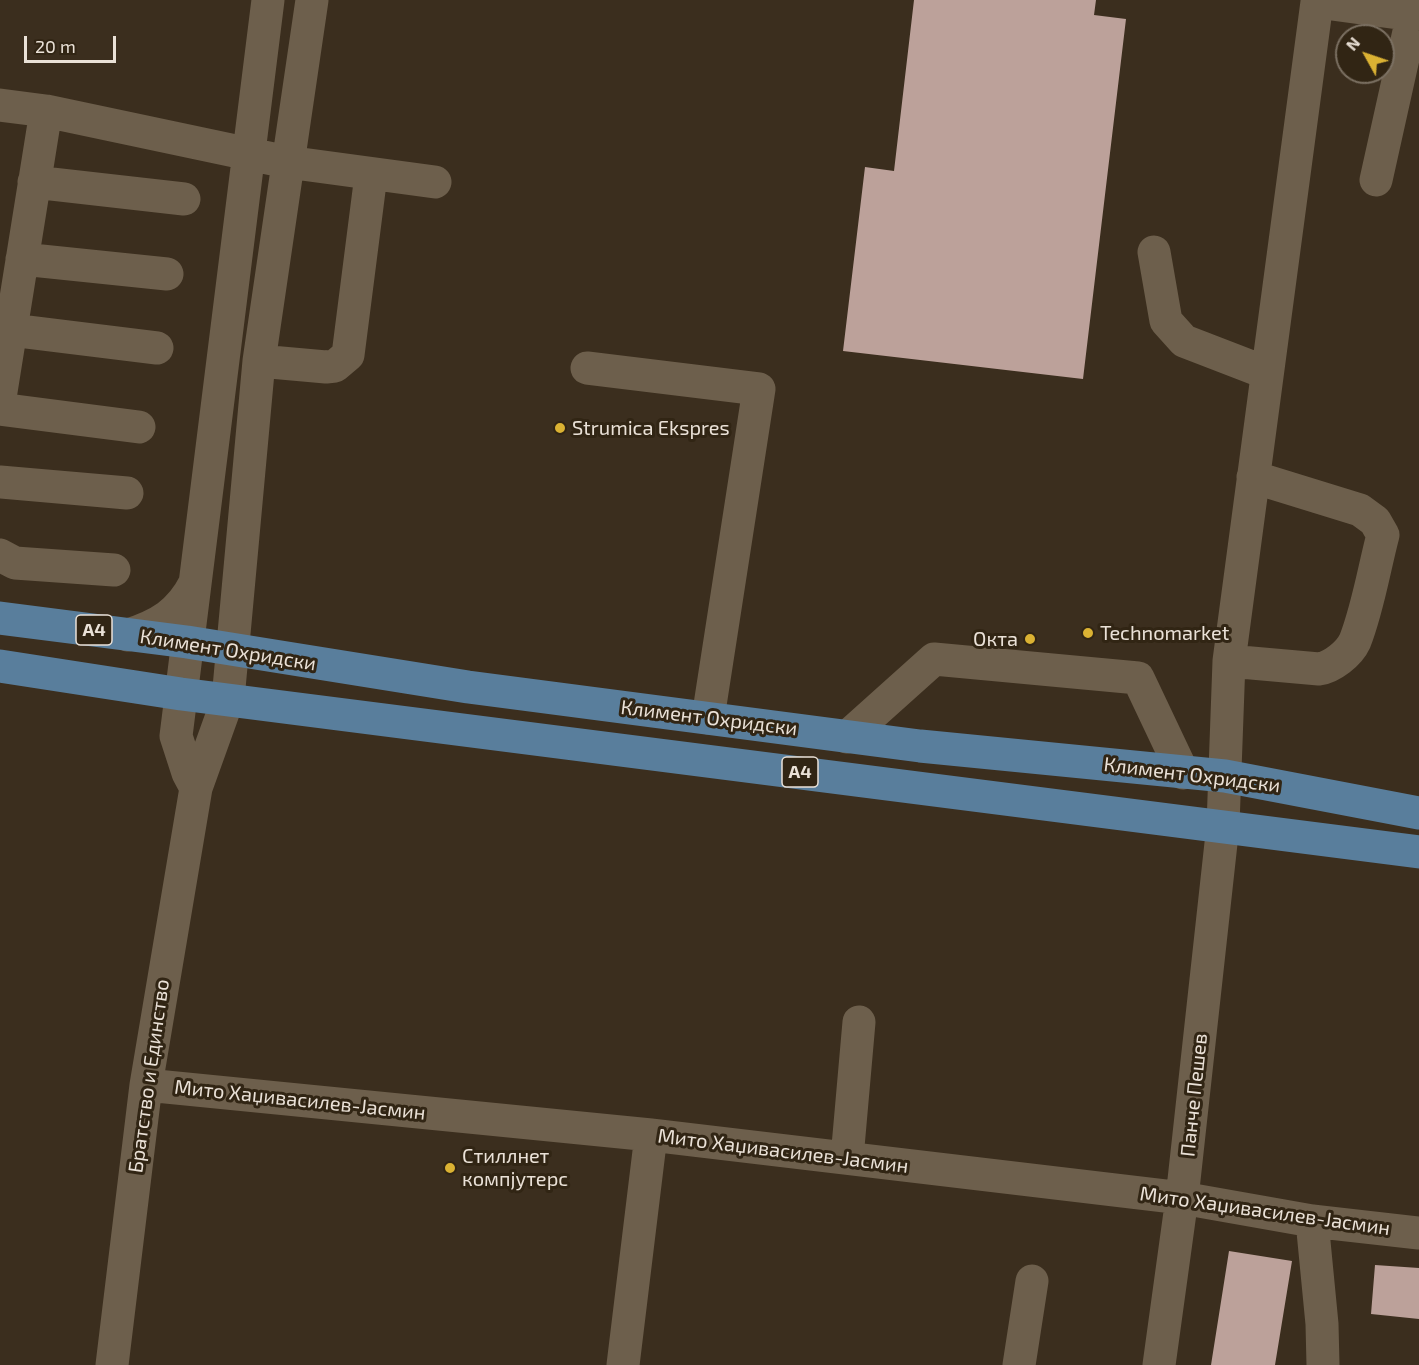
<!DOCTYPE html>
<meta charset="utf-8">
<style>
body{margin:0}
#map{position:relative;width:1419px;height:1365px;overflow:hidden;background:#3b2e1e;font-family:"Exo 2",sans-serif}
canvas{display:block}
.north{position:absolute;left:1335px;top:24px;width:60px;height:60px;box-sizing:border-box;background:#312514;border:2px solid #7b7062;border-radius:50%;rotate:310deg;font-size:16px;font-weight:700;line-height:24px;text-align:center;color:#eae1d7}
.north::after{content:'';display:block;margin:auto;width:21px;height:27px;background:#dbb233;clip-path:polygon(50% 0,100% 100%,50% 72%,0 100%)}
.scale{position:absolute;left:24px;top:36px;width:92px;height:27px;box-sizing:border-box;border:3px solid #eae1d7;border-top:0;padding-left:8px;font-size:18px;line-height:21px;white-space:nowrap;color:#eae1d7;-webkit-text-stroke:4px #312514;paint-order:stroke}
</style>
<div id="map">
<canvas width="1419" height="1365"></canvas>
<div class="north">N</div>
<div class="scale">20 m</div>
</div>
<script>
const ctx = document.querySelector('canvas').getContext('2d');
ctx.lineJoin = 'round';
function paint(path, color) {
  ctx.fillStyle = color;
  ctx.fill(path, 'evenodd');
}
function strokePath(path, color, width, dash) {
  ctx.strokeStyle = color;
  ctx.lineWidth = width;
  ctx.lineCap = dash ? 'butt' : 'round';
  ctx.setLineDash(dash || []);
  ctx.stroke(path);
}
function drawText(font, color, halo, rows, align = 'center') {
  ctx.font = font + ' "Exo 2",sans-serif';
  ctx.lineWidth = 6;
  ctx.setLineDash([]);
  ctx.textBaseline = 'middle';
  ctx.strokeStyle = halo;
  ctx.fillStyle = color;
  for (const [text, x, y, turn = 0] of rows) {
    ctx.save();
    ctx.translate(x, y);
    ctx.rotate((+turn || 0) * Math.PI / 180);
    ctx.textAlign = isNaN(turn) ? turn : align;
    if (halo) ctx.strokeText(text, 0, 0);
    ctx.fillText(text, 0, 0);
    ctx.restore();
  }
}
paint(new Path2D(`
 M 914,0 L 1096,0 L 1094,15 L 1126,19 L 1083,379 L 843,351 L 865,167 L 894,171 Z
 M 1229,1251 L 1292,1261 L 1275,1365 L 1211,1365 Z
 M 1375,1265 L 1419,1268 L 1419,1319 L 1371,1314 Z`), '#bca19a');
strokePath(new Path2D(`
 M 0,105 L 46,111 L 287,162 L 435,182
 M 1376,180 L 1416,0
 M 34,182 L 184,199
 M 1154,252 L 1166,321 L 1184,341 L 1267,373
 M 22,259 L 167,274
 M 11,330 L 157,348
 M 259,361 L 326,367 L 335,366 L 348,355 L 371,175
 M 587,368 L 759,389 L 708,718
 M 0,398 L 46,111
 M 0,409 L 139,427
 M 0,482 L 127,493
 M 0,555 L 15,563 L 114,570
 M 128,635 C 159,625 180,613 195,583
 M 1229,661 L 1319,669 C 1332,667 1349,654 1355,641 C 1368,608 1374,569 1383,535 L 1375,521 L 1360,510 L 1253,477
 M 847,737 L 934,659 L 1138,678 L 1183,773
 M 196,788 L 188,773 L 176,736 L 268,0
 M 146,1085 L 651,1135 L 1182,1198 L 1312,1221 L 1419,1233
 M 847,1158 L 859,1022
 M 1312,1221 L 1322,1324 L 1323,1365
 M 112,1365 L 146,1085 L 196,788 L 228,699 L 259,361 L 312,0
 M 623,1365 L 651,1135
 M 1019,1365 L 1032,1281
 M 1159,1365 L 1182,1198 L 1223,825 L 1229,661 L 1317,2 L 1413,15`), '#6d5f4c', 33);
strokePath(new Path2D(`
 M 0,618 L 187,642 L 468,687 L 920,746 L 1225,776 L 1419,813
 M 0,666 L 181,694 L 1419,852`), '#597e9c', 33);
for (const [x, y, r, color] of [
 [560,428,6,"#dbb233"],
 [1088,633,6,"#dbb233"],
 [1030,639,6,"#dbb233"],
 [450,1168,6,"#dbb233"]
]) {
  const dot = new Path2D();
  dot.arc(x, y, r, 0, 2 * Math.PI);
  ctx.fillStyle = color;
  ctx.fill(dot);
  strokePath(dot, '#312514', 2);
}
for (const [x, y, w] of [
 [94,630,36],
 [800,772,36]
]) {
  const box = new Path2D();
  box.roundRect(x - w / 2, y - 15, w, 30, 4.5);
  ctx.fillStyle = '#312514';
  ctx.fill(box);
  strokePath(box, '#eae1d7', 1.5);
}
drawText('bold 18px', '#eae1d7', null, [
 ["A4",94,630],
 ["A4",800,772]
]);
drawText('20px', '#eae1d7', '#312514', [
 ["Strumica Ekspres",572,428],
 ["Technomarket",1100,633],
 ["Окта",1018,639,"right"],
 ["Стиллнет",462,1156],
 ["компјутерс",462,1179]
], 'left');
drawText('20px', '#eae1d7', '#312514', [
 ["Климент Охридски",228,650,9],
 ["Климент Охридски",709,718,7],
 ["Климент Охридски",1192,775,7],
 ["Братство и Единство",149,1076,-82],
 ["Панче Пешев",1194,1095,-84],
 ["Мито Хаџивасилев-Јасмин",300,1100,6],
 ["Мито Хаџивасилев-Јасмин",783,1151,7],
 ["Мито Хаџивасилев-Јасмин",1265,1211,8]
]);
</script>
